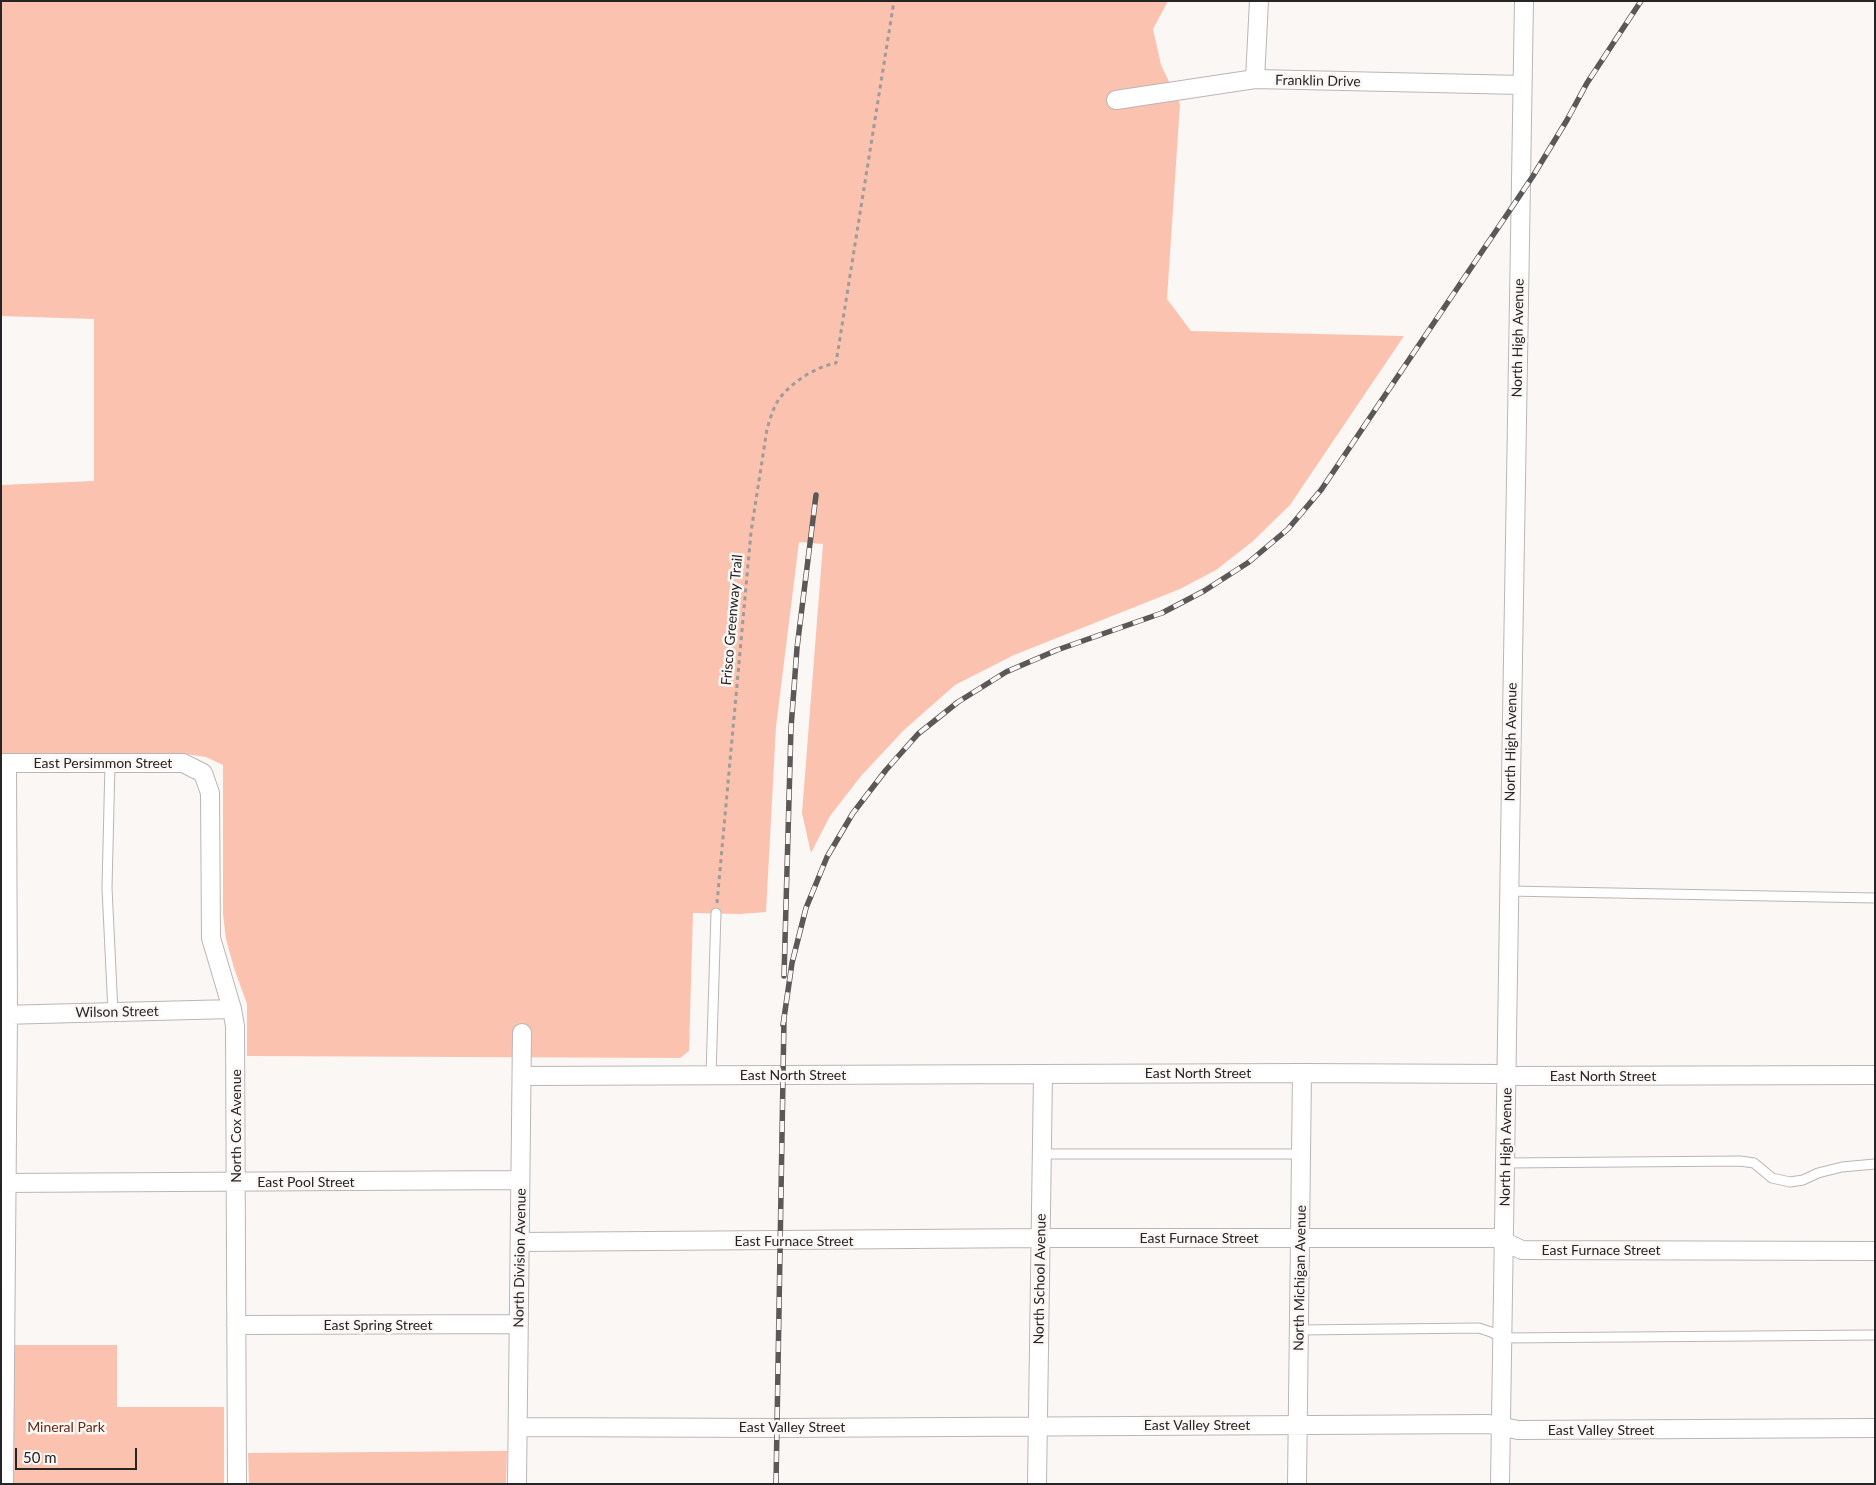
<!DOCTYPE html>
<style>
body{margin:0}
#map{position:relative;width:1876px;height:1485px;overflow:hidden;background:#fbf7f5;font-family:Lato,sans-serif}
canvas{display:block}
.frame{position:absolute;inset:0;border:2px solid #262424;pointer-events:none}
.scale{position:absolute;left:15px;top:1448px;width:122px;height:22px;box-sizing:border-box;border:2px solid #262424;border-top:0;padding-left:6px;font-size:15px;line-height:18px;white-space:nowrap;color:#262424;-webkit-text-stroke:4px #fbf7f5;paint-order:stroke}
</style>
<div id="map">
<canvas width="1876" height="1485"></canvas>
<div class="frame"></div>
<div class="scale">50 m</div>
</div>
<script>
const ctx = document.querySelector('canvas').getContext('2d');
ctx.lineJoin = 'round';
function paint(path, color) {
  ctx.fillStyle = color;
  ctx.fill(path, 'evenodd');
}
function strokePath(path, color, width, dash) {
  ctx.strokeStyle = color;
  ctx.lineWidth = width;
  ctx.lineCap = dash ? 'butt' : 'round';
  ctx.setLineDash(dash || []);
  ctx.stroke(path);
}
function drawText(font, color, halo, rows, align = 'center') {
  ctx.font = font + ' Lato,sans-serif';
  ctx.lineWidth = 5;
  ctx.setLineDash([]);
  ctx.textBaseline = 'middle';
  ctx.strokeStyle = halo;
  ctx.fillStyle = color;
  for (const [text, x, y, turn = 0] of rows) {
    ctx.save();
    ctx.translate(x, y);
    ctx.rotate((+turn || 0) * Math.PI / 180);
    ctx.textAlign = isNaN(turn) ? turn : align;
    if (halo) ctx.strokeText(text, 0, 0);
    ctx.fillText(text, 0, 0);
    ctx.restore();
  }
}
paint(new Path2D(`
 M 1,1 L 1168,1 L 1153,29 L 1161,65 L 1180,104 L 1167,299 L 1191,331 L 1404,336 L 1290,505 L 1252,542 L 1216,570 L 1180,589 L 1014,655 L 955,685 L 904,730 L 861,776 L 830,816 L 811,853 L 802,813 L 823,544 L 799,542 L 776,727 L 766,912 L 740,914 L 693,913 L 689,1051 L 680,1058 L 247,1056 L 247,1004 L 234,968 L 226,939 L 223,914 L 223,765 L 206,757 L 179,753 L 1,753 L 1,485 L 94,481 L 94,319 L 1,316 Z
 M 11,1345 L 117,1345 L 117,1407 L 224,1407 L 224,1484 L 9,1484 Z
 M 507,1451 L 506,1484 L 249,1484 L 248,1453 Z`), '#fbc2b0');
const lane = new Path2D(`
 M 110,763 L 107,888 L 113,1012
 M 1508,891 L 1875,898
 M 711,1075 L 716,913
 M 1042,1154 L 1302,1154
 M 1506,1163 L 1740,1161 L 1754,1163 L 1772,1178 L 1790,1182 L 1803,1180 L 1818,1173 L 1842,1167 L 1875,1164
 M 1299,1330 L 1479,1328 L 1491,1332 L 1503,1338 L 1875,1335`);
const street = new Path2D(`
 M 1255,79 L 1259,1
 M 1116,100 L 1255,79 L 1522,85
 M 1,763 L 183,763 L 203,773 L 210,793 L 211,938 L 232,1009 L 235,1026 L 237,1484
 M 1,1015 L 232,1009
 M 522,1076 L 1302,1073 L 1497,1074 L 1517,1076 L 1875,1075
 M 1,1183 L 520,1180
 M 520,1242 L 1041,1238 L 1496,1238 L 1522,1250 L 1875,1251
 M 236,1325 L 519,1324
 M 518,1427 L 777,1428 L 1489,1424 L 1518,1430 L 1875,1428
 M 4,1484 L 8,1014 L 7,763
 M 517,1484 L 522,1033
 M 1037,1484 L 1043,1074
 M 1297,1484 L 1302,1073
 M 1500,1484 C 1509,990 1514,495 1524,1`);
strokePath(lane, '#bab6b5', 11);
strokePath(street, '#bab6b5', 20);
strokePath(new Path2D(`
 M 717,903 L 751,532 L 767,429 C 770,419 773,408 779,399 C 792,382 815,367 836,363 L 894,1`), '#9e9b99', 3, [4, 4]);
strokePath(lane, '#fff', 9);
strokePath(street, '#fff', 18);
const rail = new Path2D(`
 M 784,976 L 791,728 L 797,648 L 816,495
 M 783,1025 L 792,963 L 806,908 L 827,857 L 853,813 L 886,770 L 918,734 L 958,702 L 1006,672 L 1057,650 L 1162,613 L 1204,591 L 1249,562 L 1288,529 L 1321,490 L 1533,176 L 1567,120 L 1587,83 L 1641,1
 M 776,1484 L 784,1019`);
strokePath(rail, '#5b5958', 5.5);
strokePath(rail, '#fbf7f5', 4, [11]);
drawText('14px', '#262424', '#fbf7f5', [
 ["Franklin Drive",1318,81,1],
 ["North High Avenue",1518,338,-89],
 ["Frisco Greenway Trail",732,620,-85],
 ["North High Avenue",1511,742,-89],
 ["East Persimmon Street",103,763],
 ["Wilson Street",117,1012,-1],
 ["East North Street",1198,1073],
 ["East North Street",793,1075],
 ["East North Street",1603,1076],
 ["North Cox Avenue",236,1126,-90],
 ["North High Avenue",1506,1147,-89],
 ["East Pool Street",306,1182],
 ["East Furnace Street",1199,1238],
 ["East Furnace Street",794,1241],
 ["East Furnace Street",1601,1250],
 ["North Division Avenue",520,1258,-89],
 ["North Michigan Avenue",1300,1278,-89],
 ["North School Avenue",1040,1279,-89],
 ["East Spring Street",378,1325],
 ["East Valley Street",1197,1425],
 ["East Valley Street",792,1427],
 ["East Valley Street",1601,1430]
]);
drawText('14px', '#6a2812', '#fbf7f5', [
 ["Mineral Park",66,1427]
]);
</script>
